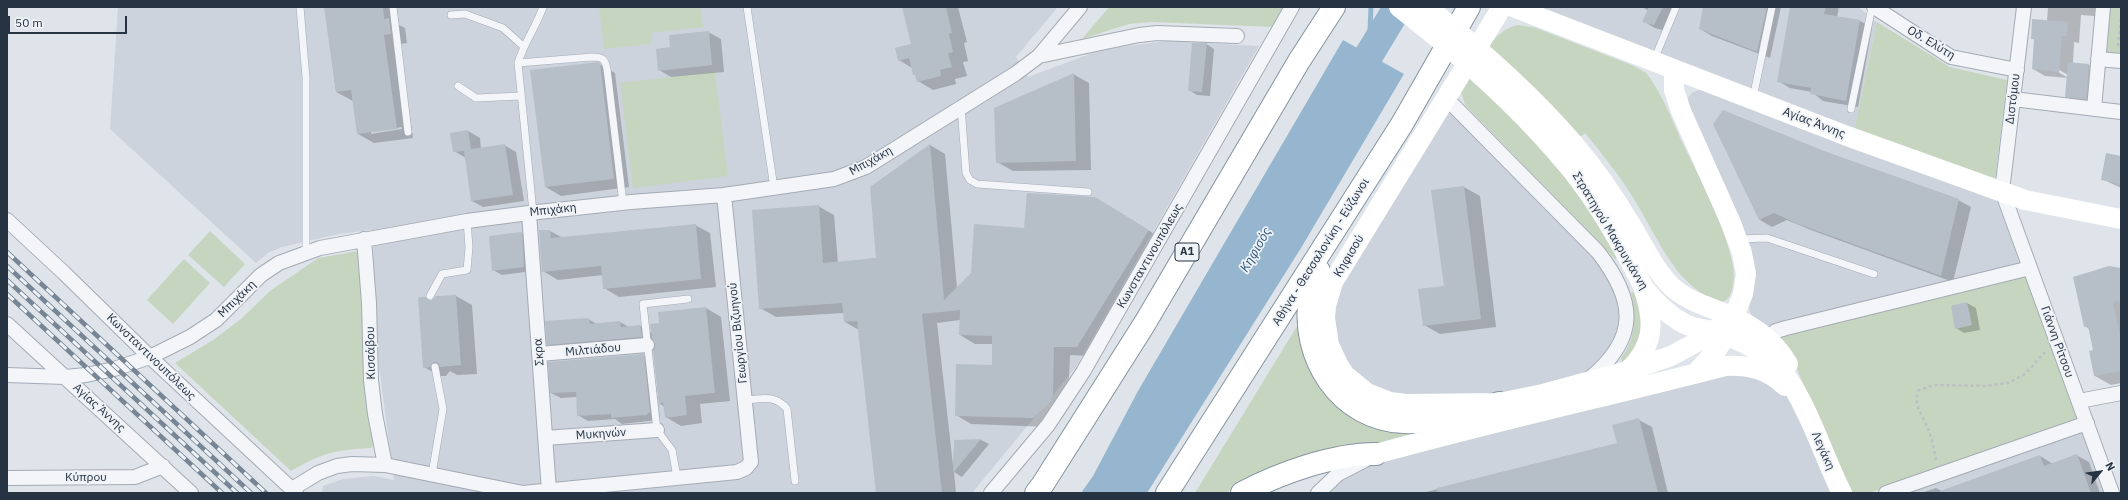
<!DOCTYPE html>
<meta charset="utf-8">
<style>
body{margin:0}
#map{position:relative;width:2128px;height:500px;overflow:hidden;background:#dfe4ea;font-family:"IBM Plex Sans",sans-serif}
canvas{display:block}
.frame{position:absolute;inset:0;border:8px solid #263343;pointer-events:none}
.north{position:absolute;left:2080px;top:452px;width:40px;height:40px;-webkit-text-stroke:3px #eff3f7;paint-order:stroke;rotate:61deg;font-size:11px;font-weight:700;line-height:16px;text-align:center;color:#263343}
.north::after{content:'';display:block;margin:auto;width:14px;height:18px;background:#263343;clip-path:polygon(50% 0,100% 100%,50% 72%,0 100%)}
.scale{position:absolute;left:8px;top:16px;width:119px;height:18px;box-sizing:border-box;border:2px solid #263343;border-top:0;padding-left:5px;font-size:12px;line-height:14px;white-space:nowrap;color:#263343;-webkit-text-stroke:3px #eff3f7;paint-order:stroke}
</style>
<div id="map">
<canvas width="2128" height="500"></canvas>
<div class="frame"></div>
<div class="north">N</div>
<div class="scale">50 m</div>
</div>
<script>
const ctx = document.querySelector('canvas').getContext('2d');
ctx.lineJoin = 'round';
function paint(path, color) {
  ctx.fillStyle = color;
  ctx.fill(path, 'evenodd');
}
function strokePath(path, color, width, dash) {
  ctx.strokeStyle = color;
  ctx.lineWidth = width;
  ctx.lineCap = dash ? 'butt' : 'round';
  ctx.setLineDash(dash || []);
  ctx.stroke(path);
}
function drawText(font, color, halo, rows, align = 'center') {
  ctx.font = font + ' "IBM Plex Sans",sans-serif';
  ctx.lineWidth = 3.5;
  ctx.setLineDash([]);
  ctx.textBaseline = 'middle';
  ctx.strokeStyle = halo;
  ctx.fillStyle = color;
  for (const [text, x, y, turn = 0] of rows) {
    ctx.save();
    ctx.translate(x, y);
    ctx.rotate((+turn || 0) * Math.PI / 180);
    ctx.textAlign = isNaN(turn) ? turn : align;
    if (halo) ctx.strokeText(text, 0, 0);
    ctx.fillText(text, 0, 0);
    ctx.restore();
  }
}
paint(new Path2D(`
 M 118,7 L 1058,7 L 1016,57 L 1028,77 L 1103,49 L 1167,41 L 1259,46 L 1076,367 L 972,493 L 322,493 L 323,486 L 343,479 L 373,476 L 394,480 L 379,366 L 372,230 L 339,234 L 282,247 L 268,253 L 256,263 L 110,129 Z
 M 1542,7 L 1858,7 L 1877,22 L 1854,130 L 1545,10 Z
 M 1699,90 L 1705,90 L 1997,201 L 2021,266 L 1767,327 L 1752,317 L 1750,311 L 1686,100 L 1693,92 Z
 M 1448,107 L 1607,271 L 1622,316 L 1614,345 L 1583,376 L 1496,396 L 1406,400 L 1355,378 L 1334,344 L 1334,294 Z
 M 1751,373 L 1786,395 L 1835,493 L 1330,493 L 1344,477 L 1351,472 L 1432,445 L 1694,380 Z
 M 2082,430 L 2104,493 L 1901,493 Z`), '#cdd3dc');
paint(new Path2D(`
 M 599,7 L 700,7 L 703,27 L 651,33 L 651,44 L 604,49 Z
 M 1109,7 L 1286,7 L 1274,27 L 1151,22 L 1129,24 L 1082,39 Z
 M 2103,7 L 2121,7 L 2121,61 L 2098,59 Z
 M 1877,22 L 1950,67 L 2007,80 L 1995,180 L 1854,130 Z
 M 1519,25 L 1536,28 L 1634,66 L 1646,73 L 1650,78 C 1663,97 1672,119 1681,140 C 1699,176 1726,228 1733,266 C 1735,275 1734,300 1722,302 C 1710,304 1683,279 1676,269 C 1661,249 1650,226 1637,204 C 1622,179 1604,156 1585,133 L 1551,162 C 1578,188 1597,224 1616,256 L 1616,260 L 1465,105 L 1461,92 L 1463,86 C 1476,66 1493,28 1519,25 Z
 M 715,72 L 728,176 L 633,188 L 620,83 Z
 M 210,231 L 245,264 L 224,287 L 188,255 Z
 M 358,251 L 375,441 L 371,448 C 334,450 323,453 291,471 L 175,363 L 213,340 L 241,319 L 270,291 L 318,258 Z
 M 184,259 L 210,283 L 173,324 L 147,300 Z
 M 2026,275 L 2079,421 L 1869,493 L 1851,493 L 1796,367 L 1778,340 L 1782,336 Z
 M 1633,292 C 1640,299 1645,331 1640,340 C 1637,348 1629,358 1622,362 L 1621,358 C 1636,340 1636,315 1631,293 Z
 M 1299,323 L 1411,434 L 1257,478 L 1225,493 L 1195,493 Z`), '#c6d5c0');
paint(new Path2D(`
 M 1343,40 L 1404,74 L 1301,248 L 1147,493 L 1081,493 L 1093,476 L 1138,391 Z`), '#96b5ce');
paint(new Path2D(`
 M 325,7 L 397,7 L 399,25 L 405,28 L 407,43 L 400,44 L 413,138 L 374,143 L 358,134 L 353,101 L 336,92 ZM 402,127 L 402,129 L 371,134 L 371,132 Z
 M 903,7 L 958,7 L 967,42 L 964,43 L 968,61 L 963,62 L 967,76 L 955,79 L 956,84 L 933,90 L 918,81 L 912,68 L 899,60 L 913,45 Z
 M 1642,7 L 1678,7 L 1666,31 L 1655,28 L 1643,21 L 1649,11 Z
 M 1704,7 L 1781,7 L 1770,58 L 1712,36 L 1700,29 Z
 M 1791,7 L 1839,7 L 1837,17 L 1860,21 L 1872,28 L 1858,107 L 1823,101 L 1812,92 L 1790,88 L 1778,81 Z
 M 2048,7 L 2110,7 L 2106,17 L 2081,15 L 2079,43 L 2074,42 L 2073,63 L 2089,65 L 2101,72 L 2098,106 L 2079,103 L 2066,96 L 2068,78 L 2045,76 L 2033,69 L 2035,40 L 2032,38 L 2047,21 ZM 2056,68 L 2068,75 L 2068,78 L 2055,70 Z
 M 708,32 L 721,39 L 724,72 L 671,77 L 659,70 L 672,48 Z
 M 1206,44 L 1214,49 L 1210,96 L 1197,95 L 1189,90 Z
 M 599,64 L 615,73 L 629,187 L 561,196 L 546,187 Z
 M 1073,74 L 1089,83 L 1091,170 L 1013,171 L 997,162 Z
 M 468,131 L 480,138 L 481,149 L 504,145 L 516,152 L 524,201 L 483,207 L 472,201 L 466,158 L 454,151 Z
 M 930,145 L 945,154 L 957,288 L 1025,229 L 1111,207 L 1164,240 L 1093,356 L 1070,355 L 1068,404 L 1049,427 L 971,424 L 956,415 L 993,366 L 993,344 L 975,344 L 960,335 L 960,320 L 937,323 L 953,465 L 955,441 L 981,440 L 989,444 L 962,477 L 954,472 L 956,493 L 877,493 L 859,330 L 845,322 L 844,313 L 776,317 L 760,308 L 818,206 L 834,215 L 838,263 L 877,258 Z
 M 1824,152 L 1958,200 L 1971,207 L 1953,282 L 1811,230 L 1787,220 L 1772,227 L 1760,220 Z
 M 2121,157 L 2121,188 L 2102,179 Z
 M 1464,187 L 1480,196 L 1496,327 L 1440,334 L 1424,325 L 1445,287 Z
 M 695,225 L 710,233 L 716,287 L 619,297 L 604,288 L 603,275 L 558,280 L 543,271 L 550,231 L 563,238 Z
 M 522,233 L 530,238 L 532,271 L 502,275 L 493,270 Z
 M 2121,270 L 2121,383 L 2111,385 L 2095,376 L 2090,352 L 2094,351 L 2089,329 L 2085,326 Z
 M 456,296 L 472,305 L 477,374 L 457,375 L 450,371 L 446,376 L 440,376 L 424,367 L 431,302 Z
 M 1967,303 L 1976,308 L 1980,330 L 1964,333 L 1956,328 L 1952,306 Z
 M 706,308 L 721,317 L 730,401 L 700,404 L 702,423 L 681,426 L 666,417 L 665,407 L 660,404 L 654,351 L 656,344 L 653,338 L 653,343 L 560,351 L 548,344 L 588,319 L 597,324 L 620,322 L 629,327 L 640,326 L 652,333 L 660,324 Z
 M 643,355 L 653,361 L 660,418 L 657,420 L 622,424 L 615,419 L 588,421 L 578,415 L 577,397 L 561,398 L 551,393 Z
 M 1639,420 L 1652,427 L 1668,493 L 1422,493 L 1618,444 Z
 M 2076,455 L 2089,462 L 2100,493 L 1921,493 L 1936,488 L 1942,491 L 2040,456 L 2053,464 Z`), '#0003');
strokePath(new Path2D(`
 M 1369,54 L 1371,7`), '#96b5ce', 5);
strokePath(new Path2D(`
 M 1349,88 L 1398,7`), '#96b5ce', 29);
paint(new Path2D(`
 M 324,7 L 383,7 L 384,19 L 389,18 L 391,34 L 384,35 L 397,129 L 357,134 L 351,90 L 336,92 Z
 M 902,7 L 946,7 L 952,33 L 949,34 L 953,52 L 948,53 L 952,67 L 940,70 L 941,76 L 917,82 L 915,75 L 913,75 L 909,58 L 898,61 L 895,48 L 911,44 Z
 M 1649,7 L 1663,7 L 1654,25 L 1642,22 Z
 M 1703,7 L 1767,7 L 1757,52 L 1699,29 Z
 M 1790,7 L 1826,7 L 1824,14 L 1860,20 L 1846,101 L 1810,94 L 1811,88 L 1777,82 Z
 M 2032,19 L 2068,22 L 2067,36 L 2062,36 L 2059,72 L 2032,69 L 2034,39 L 2031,39 Z
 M 709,31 L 712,65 L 658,71 L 656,49 L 670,47 L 669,35 Z
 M 1192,43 L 1207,43 L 1202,92 L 1188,91 Z
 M 598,62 L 600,63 L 614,179 L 545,187 L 530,70 Z
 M 2068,62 L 2089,64 L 2086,99 L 2065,97 Z
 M 1074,73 L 1076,161 L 996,163 L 994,108 Z
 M 1723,110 L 1824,151 L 1959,199 L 1941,276 L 1798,224 L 1774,213 L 1759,220 L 1713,124 Z
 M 468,130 L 471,149 L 505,144 L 513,195 L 471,201 L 464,151 L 453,152 L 450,133 Z
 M 930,144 L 944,300 L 971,273 L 974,224 L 1024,228 L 1027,193 L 1095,197 L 1149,230 L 1077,347 L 1054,347 L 1053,394 L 1050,402 L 1033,418 L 955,416 L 956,364 L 992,365 L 992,336 L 959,335 L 960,310 L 922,314 L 942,493 L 876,493 L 857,321 L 844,322 L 842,303 L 759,309 L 752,210 L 819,205 L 823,263 L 876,258 L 870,187 Z
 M 2106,153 L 2121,156 L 2121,184 L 2101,180 Z
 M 1464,186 L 1481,319 L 1423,326 L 1418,289 L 1444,286 L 1431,190 Z
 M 696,224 L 701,279 L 603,289 L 601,266 L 542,272 L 539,230 L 550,230 L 551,238 Z
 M 522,232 L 524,267 L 492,271 L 489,236 Z
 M 2109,266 L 2121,268 L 2121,301 L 2113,302 L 2121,341 L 2121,371 L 2094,376 L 2089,351 L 2093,350 L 2088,326 L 2084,327 L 2073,277 Z
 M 456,295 L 461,365 L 440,367 L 438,363 L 434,362 L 430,367 L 423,368 L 418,297 L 425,297 L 431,301 L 436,296 Z
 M 1967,302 L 1972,325 L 1955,329 L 1951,306 Z
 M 706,307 L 715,393 L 685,396 L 687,415 L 665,418 L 663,402 L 659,405 L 653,350 L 655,344 L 652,338 L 650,324 L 659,323 L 658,312 Z
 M 589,318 L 590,324 L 620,321 L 621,327 L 640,325 L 642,337 L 547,345 L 545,321 Z
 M 644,354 L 650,412 L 646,415 L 611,418 L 611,414 L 577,416 L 576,392 L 550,393 L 548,362 Z
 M 1639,418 L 1658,493 L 1437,493 L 1437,488 L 1617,443 L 1612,425 Z
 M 981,439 L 953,473 L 954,440 Z
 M 2077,454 L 2091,493 L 1940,493 L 1940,491 L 2040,455 L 2044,466 Z`), '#b6bec8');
const lane = new Path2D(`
 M 300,7 L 306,78 L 306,252
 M 393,7 L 408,132
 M 747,7 L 774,188
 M 451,15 L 465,14 L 503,28 L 523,46
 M 1654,60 L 1676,7
 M 518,63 L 592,57 C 603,57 605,59 607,69 L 623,203
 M 458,86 L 476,98 L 521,96
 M 1753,98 L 1772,7
 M 961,106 L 966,173 L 970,180 L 977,184 L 1088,192
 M 1851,109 L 1872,7
 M 533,212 L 518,63 C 524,43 536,27 543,7
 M 1739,239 L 1767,238 L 1874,274
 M 430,296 L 442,274 L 467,270 L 469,247 L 467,221
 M 745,400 C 762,399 775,394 787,409 L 795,481
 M 432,474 L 443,409 L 435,367
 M 677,477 L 672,450 L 657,430 L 643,304 L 688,299`);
const street = new Path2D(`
 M 1874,7 L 1951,57 L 2017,70
 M 2024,7 L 2002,191 L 2112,493
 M 1039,56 L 1139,35 L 1157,33 L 1237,36
 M 2098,59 L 2121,61
 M 1447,99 L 1598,252 C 1636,301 1639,338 1589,379
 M 2013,99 L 2121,112
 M 2094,109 L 2103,7
 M 529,213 L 549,491
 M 7,220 L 63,272 L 150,357 L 296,493
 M 364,239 L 369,303 L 371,380 L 375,414 L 385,465
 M 7,324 L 191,493
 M 1766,338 L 1776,331 L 1786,328 L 2030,268
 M 539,354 L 647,345
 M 7,375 L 65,377 L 86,375 L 114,369 L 150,357 L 190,337 L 216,320 L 261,275 L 279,263 L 320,248 L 467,221 L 529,213 L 631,202 L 724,195 L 834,179 L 866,167 L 1015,74 L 1039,56 L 1080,7
 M 2079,401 L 2121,393
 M 545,438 L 657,430
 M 7,478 L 135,477 L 163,466
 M 292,489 L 318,473 L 337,466 L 352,464 L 385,465 L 523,493 L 737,472 L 746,468 L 751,462 L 724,195
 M 991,493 L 1048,425 L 1083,372 L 1292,7
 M 1318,493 L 1338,474 L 1365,460
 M 1886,493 L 2087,423`);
const highway = new Path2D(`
 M 1319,271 C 1316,279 1312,288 1310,297 C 1300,357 1340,420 1404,422 C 1436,424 1469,412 1499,403
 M 1036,493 L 1043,484 L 1145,323 L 1299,61 L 1334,7
 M 1167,493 L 1402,124 L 1469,7
 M 1242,493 C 1280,473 1333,454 1376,454`);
strokePath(lane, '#a4abb5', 8);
strokePath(street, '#a4abb5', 16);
strokePath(highway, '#8593a2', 24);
strokePath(new Path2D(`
 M 2118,46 L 2121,17
 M 1936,460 C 1934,449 1932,439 1928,429 C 1923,416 1912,404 1919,390 L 1934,385 L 1986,386 L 2008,383 L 2025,374 L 2045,352`), '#babfc5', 2.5, [3, 3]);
strokePath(lane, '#f3f5f8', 7);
strokePath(street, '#f3f5f8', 14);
strokePath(new Path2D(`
 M 1502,7 L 1333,282 L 1326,306 L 1325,318 L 1329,345 L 1339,366 L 1345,375 L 1367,393 L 1390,402 L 1406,404 L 1499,403 L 1543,394 L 1628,371 L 1671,356 L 1697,342 L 1733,317
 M 1513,7 L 1847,136 L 2025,200 L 2121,219
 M 1674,70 L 1674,90 L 1681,111 L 1731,223 L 1742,253 L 1746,274 L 1743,294 L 1726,336 L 1715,352 L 1695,374
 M 1573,143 C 1595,169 1614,196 1631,225 C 1644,246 1654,269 1671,286 C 1689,303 1712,307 1733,317 C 1755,327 1776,343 1788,364
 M 1559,155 C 1594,194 1621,242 1644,288 C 1655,302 1669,316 1685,324 C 1693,328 1702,329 1711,331 C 1733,337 1756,347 1773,362 C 1803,387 1823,457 1842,493
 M 1628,371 C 1654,346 1655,323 1644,290
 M 1376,454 C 1492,422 1609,396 1725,366 C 1748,365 1768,369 1785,386`), '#fff', 20);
strokePath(highway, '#fff', 22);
const rail = new Path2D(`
 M 7,252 L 266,493
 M 7,266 L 251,493
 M 7,280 L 237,493
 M 7,294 L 222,493`);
strokePath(rail, '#778595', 4.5);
strokePath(rail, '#eff3f7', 3, [9]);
strokePath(new Path2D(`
 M 1399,7 C 1457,52 1511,99 1559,155
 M 1427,7 C 1480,49 1529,92 1573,143`), '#fff', 20);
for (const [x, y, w] of [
 [1187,252,24]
]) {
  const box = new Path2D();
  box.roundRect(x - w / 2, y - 9, w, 18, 3);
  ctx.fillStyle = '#eff3f7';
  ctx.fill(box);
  strokePath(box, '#263343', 1);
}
drawText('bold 11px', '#263343', null, [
 ["Α1",1187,252]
]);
drawText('12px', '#263343', '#eff3f7', [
 ["Οδ. Ελύτη",1931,43,31],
 ["Διστόμου",2013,99,-83],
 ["Αγίας Άννης",1814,123,21],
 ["Μπιχάκη",871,161,-29],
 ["Μπιχάκη",553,210,-6],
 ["Στρατηγού Μακρυγιάννη",1610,231,59],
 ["Αθήνα - Θεσσαλονίκη - Εύζωνοι",1321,252,-58],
 ["Κωνσταντινουπόλεως",1150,256,-60],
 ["Κηφισού",1349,256,-59],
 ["Μπιχάκη",237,299,-44],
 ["Γεωργίου Βιζυηνού",738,333,-96],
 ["Γιάννη Ρίτσου",2057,342,70],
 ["Μιλτιάδου",593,350,-5],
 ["Σκρα",539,352,-94],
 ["Κισσάβου",371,353,-91],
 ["Κωνσταντινουπόλεως",151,357,44],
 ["Αγίας Άννης",99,408,42],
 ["Μυκηνών",601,434,-4],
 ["Λεγάκη",1823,451,66],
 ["Κύπρου",86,478]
]);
drawText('italic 13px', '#2c557c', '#eff3f7', [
 ["Κηφισός",1256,250,-60]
]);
</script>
